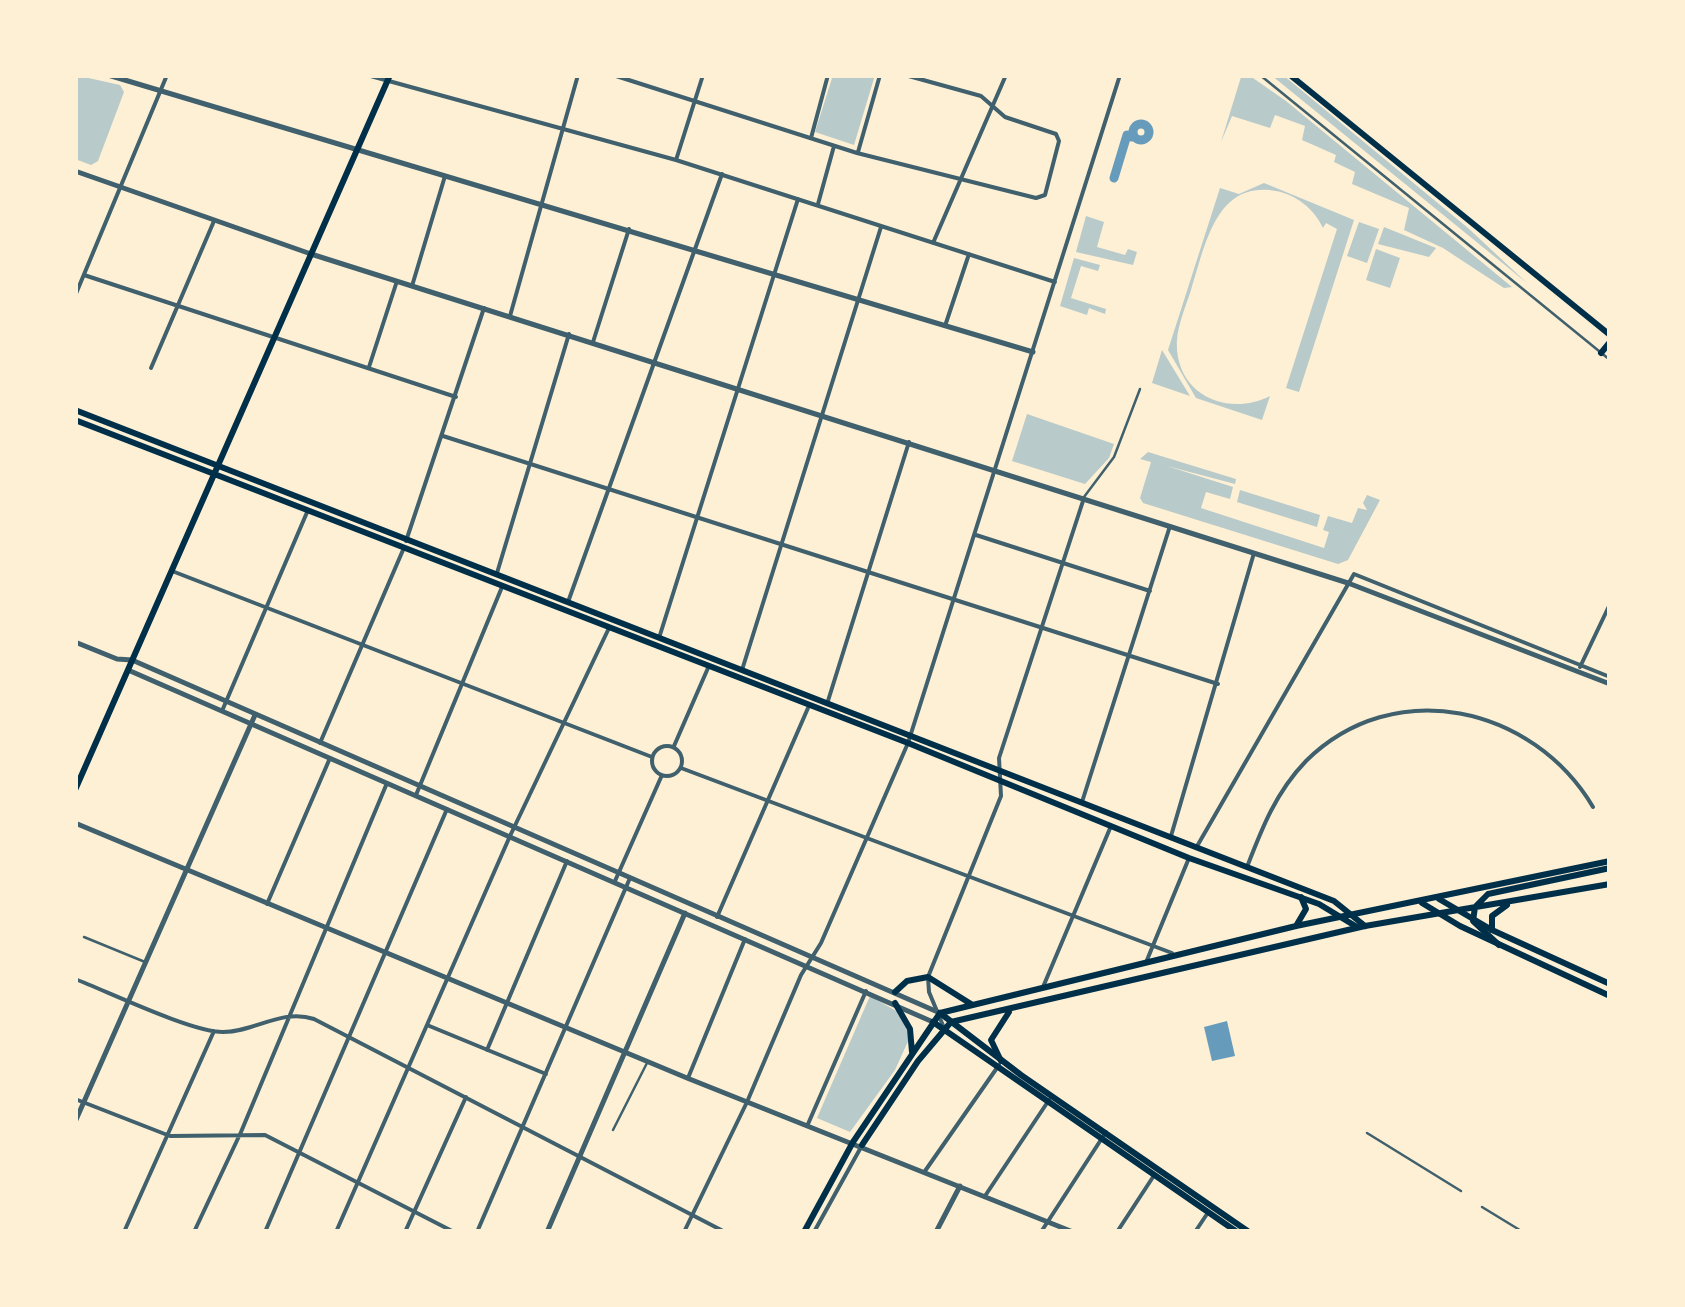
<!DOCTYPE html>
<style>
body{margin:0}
#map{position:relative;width:1685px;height:1307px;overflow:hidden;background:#fdf0d5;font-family:Quicksand,sans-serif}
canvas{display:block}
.frame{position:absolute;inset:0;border:78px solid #fdf0d5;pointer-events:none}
</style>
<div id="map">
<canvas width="1685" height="1307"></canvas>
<div class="frame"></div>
</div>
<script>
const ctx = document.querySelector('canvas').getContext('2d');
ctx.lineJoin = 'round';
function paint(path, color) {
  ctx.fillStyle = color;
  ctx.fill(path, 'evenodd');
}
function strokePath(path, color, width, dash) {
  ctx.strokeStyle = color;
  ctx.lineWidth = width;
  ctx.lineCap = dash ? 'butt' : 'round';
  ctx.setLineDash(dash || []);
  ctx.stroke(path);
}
paint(new Path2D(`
 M 75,75 L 120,85 L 124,92 L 98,161 L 91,165 L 75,159 Z
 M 833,75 L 875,75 L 854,145 L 815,132 Z
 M 1271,75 L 1283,75 L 1468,228 L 1527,283 Z
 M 1241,77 L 1253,78 L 1286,101 L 1512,287 L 1504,288 L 1443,248 L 1404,230 L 1409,208 L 1352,184 L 1355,172 L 1334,162 L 1336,155 L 1302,140 L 1305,126 L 1275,115 L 1270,128 L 1232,116 L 1221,142 Z
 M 1264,183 L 1354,220 L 1299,392 L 1286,388 L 1337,229 L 1326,223 L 1323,228 C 1314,209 1297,195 1276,191 C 1215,180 1205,247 1191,290 C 1185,309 1175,330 1177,350 C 1181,398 1231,416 1270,396 L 1262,420 L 1196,398 L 1168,350 L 1220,188 L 1239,194 Z
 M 1086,216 L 1104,222 L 1097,247 L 1125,255 L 1128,249 L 1137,252 L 1133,265 L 1076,252 Z
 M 1359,222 L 1379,229 L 1367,263 L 1347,256 Z
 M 1384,227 L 1436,248 L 1429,257 L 1378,244 Z
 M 1376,249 L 1400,258 L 1390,288 L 1366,280 Z
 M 1074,258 L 1100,265 L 1098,271 L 1081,266 L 1071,298 L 1106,309 L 1105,314 L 1089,308 L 1087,315 L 1060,306 Z
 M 1162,350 L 1190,396 L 1152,383 Z
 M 1027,414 L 1114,444 L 1109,458 L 1085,484 L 1012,461 Z
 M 1148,452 L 1236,479 L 1235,484 L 1167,466 L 1233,487 L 1230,499 L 1206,492 L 1201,508 L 1324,548 L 1329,532 L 1323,530 L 1328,516 L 1352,523 L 1358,508 L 1367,510 L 1363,503 L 1367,495 L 1380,500 L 1348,560 L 1338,564 L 1143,503 L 1140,498 L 1151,462 L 1140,459 Z
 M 1240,490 L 1320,515 L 1317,527 L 1237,502 Z
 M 870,996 L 898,1012 L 910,1037 L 895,1070 L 850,1132 L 817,1118 Z`), '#b9caca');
paint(new Path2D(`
 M 1227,1021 L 1235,1056 L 1212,1061 L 1204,1027 Z`), '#669bbc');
strokePath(new Path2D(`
 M1133 132a8 8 0 1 1 16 0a8 8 0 1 1-16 0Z
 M 1114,178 L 1127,135 L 1132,137`), '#669bbc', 9);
strokePath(new Path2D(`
 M 1260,75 L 1610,360
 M 1084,497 L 1114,457 L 1140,389
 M 84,937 L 145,962
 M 613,1130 L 647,1063
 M 1367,1133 L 1461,1191
 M 1482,1207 L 1523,1232`), '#3f606c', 2.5);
strokePath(new Path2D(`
 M 367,75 L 676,160 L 1055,282
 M 613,75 L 857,153 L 1036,198 L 1045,195 L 1059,141 L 1056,134 L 1005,117 L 981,96 L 905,75
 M 811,138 L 828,75
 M 858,152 L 880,75
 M 676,160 L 703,75
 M 818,204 L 834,146
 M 933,243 L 1006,75
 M 84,275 L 456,397
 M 412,286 L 445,176
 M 75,296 L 167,75
 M 510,316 L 578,75
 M 945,326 L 969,254
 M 593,342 L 629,229
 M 369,367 L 397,281
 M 151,368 L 214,221
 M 443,436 L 1218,684
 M 976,535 L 1150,591
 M 406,541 L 484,308
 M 172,571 L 652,757
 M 497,573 L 569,334
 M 568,602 L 722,174
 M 659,638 L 798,199
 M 1580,667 L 1610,604
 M 742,670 L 881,227
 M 827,704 L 909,442
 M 222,711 L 308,510
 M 320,743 L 403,550
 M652 761a15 15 0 1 1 30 0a15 15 0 1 1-30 0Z
 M 674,746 L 708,668
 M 681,768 L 1172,953
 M 416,795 L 502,587
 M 1082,802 L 1170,526
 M 1171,836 L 1254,553
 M 1196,848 L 1354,574 L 1610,677
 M 1247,867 C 1262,828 1276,792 1306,761 C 1394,674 1533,706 1593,807
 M 615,881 L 662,775
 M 267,904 L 330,758
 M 717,917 L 808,708
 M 1147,960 L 1189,858
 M 75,979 C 109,992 191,1032 223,1032 C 255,1032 282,1008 314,1019 L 725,1232
 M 1043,987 L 1111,826
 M 427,1025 L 546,1074
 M 944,1028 L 929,992 L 928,977 L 1001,796 L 999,758 L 1083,501
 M 487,1050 L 567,861
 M 688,1078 L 745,939
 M 75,1099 L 170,1136 L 265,1135 L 454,1232
 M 808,1124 L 866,991
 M 925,1171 L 999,1065
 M 985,1196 L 1049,1100
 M 124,1232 L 214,1031
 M 194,1232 L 241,1132 L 387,783
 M 265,1232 L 447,809
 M 336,1232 L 510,836 L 609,628
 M 405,1232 L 466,1097
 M 477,1232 L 630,878
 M 684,1232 L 747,1102 L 801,975 L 821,943 L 908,743 L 1120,75
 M 814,1232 L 860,1149
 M 1041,1232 L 1106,1132
 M 1117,1232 L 1153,1177
 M 1195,1232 L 1207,1214`), '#3f606c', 4);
strokePath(new Path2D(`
 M 108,75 L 1033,352
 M 75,171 L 311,254 L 1348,583 L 1610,684
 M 75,642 L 117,659 L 132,660 L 940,1013
 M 128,670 L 933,1022
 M 75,823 L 687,1078 L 1073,1232
 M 75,1122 L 255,715
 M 547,1232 L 685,913
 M 936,1232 L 960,1186`), '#3f606c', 5);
strokePath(new Path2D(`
 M 75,410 L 1334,901 L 1365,926
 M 75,420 L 908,743 L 1189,858 L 1319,904 L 1357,927
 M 75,790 L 390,75
 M 1439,899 L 1492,930 L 1610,984
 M 1422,903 L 1460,926 L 1610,996
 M 940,1013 L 1021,1075 L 1249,1232
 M 933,1022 L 1237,1232`), '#003049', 6);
strokePath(new Path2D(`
 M 1290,75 L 1610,335
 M 1601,353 L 1610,342
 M 1296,926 L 1306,909 L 1301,897
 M 1492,930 L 1492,916 L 1507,905
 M 1499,945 L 1473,921 L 1475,907 L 1488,894 L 1610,868
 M 895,992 L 907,981 L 928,977 L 971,1004
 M 895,1003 L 910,1029 L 912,1052
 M 1001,1061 L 991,1040 L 1009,1012
 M 862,1145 L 918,1061 L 951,1022 L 1365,926 L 1610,884
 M 804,1232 L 853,1142 L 940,1013 L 1296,926 L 1610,861`), '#003049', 6);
</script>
